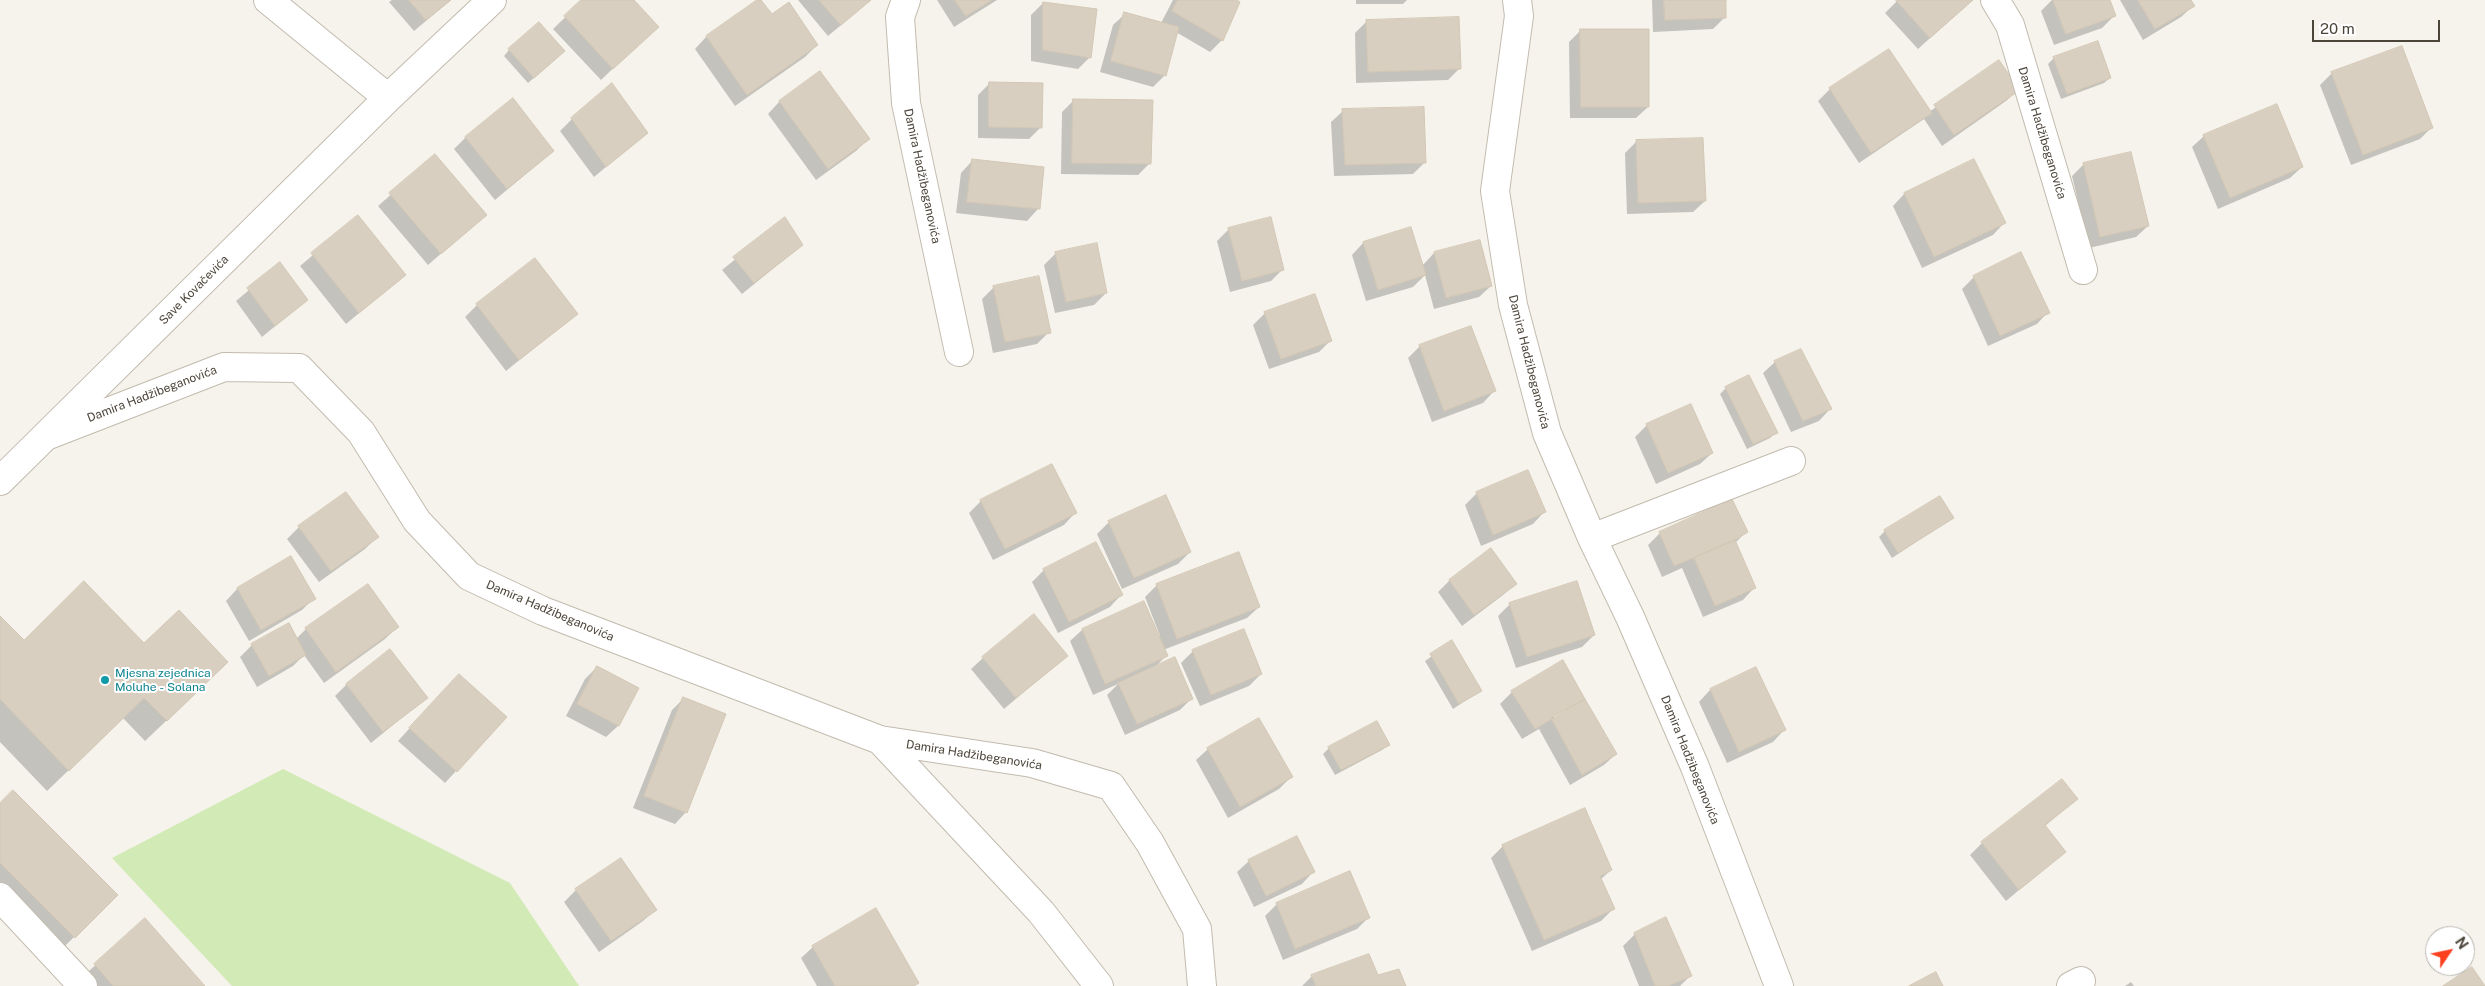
<!DOCTYPE html>
<meta charset="utf-8">
<style>
body{margin:0}
#map{position:relative;width:2485px;height:986px;overflow:hidden;background:#f6f3ec;font-family:"Public Sans",sans-serif}
canvas{display:block}
.north{position:absolute;left:2425px;top:926px;width:50px;height:50px;box-sizing:border-box;background:#fff;border:1px solid #b7b4b0;border-radius:50%;rotate:56deg;font-size:14px;font-weight:700;line-height:20px;text-align:center;color:#4b4439}
.north::after{content:'';display:block;margin:auto;width:18px;height:22px;background:#fc3f1d;clip-path:polygon(50% 0,100% 100%,50% 72%,0 100%)}
.scale{position:absolute;left:2312px;top:20px;width:128px;height:22px;box-sizing:border-box;border:2px solid #4b4439;border-top:0;padding-left:6px;font-size:15px;line-height:18px;white-space:nowrap;color:#4b4439;-webkit-text-stroke:4px #fff;paint-order:stroke}
</style>
<div id="map">
<canvas width="2485" height="986"></canvas>
<div class="north">N</div>
<div class="scale">20 m</div>
</div>
<script>
const ctx = document.querySelector('canvas').getContext('2d');
ctx.lineJoin = 'round';
function paint(path, color) {
  ctx.fillStyle = color;
  ctx.fill(path, 'evenodd');
}
function strokePath(path, color, width, dash) {
  ctx.strokeStyle = color;
  ctx.lineWidth = width;
  ctx.lineCap = dash ? 'butt' : 'round';
  ctx.setLineDash(dash || []);
  ctx.stroke(path);
}
function drawText(font, color, halo, rows, align = 'center') {
  ctx.font = font + ' "Public Sans",sans-serif';
  ctx.lineWidth = 4;
  ctx.setLineDash([]);
  ctx.textBaseline = 'middle';
  ctx.strokeStyle = halo;
  ctx.fillStyle = color;
  for (const [text, x, y, turn = 0] of rows) {
    ctx.save();
    ctx.translate(x, y);
    ctx.rotate((+turn || 0) * Math.PI / 180);
    ctx.textAlign = isNaN(turn) ? turn : align;
    if (halo) ctx.strokeText(text, 0, 0);
    ctx.fillText(text, 0, 0);
    ctx.restore();
  }
}
paint(new Path2D(`
 M 283,769 L 510,883 L 579,986 L 232,986 L 112,858 Z`), '#d2eab5');
paint(new Path2D(`
 M 392,0 L 451,0 L 414,31 L 389,2 Z
 M 583,0 L 632,0 L 645,38 L 601,80 L 553,29 Z
 M 760,0 L 772,16 L 817,45 L 805,57 L 735,106 L 695,49 L 706,37 Z
 M 798,0 L 871,0 L 828,36 Z
 M 937,0 L 997,0 L 954,27 Z
 M 1173,0 L 1234,0 L 1222,40 L 1210,52 L 1176,32 L 1165,75 L 1153,87 L 1100,72 L 1113,25 L 1125,14 L 1161,23 Z
 M 1356,0 L 1407,0 L 1403,4 L 1356,4 Z
 M 1652,0 L 1725,0 L 1725,17 L 1713,29 L 1653,32 Z
 M 1898,0 L 1972,0 L 1918,49 L 1885,13 Z
 M 2052,0 L 2108,0 L 2114,16 L 2102,28 L 2054,45 L 2041,11 Z
 M 2120,0 L 2190,0 L 2193,6 L 2181,17 L 2143,40 Z
 M 1043,3 L 1096,10 L 1090,57 L 1078,69 L 1031,61 L 1031,15 Z
 M 1366,22 L 1460,68 L 1448,80 L 1356,83 L 1355,33 Z
 M 1581,30 L 1648,107 L 1636,118 L 1570,118 L 1569,42 Z
 M 509,50 L 558,57 L 528,83 L 504,56 Z
 M 1889,50 L 1929,112 L 1999,62 L 2018,90 L 2006,101 L 1942,146 L 1924,119 L 1859,163 L 1818,101 L 1830,89 Z
 M 2054,58 L 2110,78 L 2104,83 L 2061,99 L 2048,64 Z
 M 819,73 L 868,139 L 856,151 L 816,180 L 768,114 L 779,102 Z
 M 2332,73 L 2432,127 L 2420,139 L 2351,165 L 2320,85 Z
 M 990,83 L 1041,127 L 1029,139 L 978,138 L 978,95 Z
 M 1074,100 L 1150,163 L 1138,175 L 1061,174 L 1062,112 Z
 M 1343,111 L 1425,162 L 1413,174 L 1334,176 L 1331,122 Z
 M 572,119 L 647,133 L 594,177 L 560,131 Z
 M 2204,136 L 2302,167 L 2290,178 L 2218,209 L 2192,147 Z
 M 466,137 L 553,151 L 495,200 L 454,149 Z
 M 1636,142 L 1705,201 L 1693,212 L 1627,214 L 1625,153 Z
 M 435,156 L 485,215 L 428,265 L 378,206 Z
 M 972,161 L 1038,209 L 1027,221 L 956,213 L 961,173 Z
 M 1974,161 L 2004,223 L 1993,235 L 1922,268 L 1893,206 L 1904,194 Z
 M 2084,164 L 2148,226 L 2136,237 L 2089,248 L 2072,176 Z
 M 358,217 L 405,275 L 346,324 L 300,266 Z
 M 785,219 L 802,245 L 742,294 L 722,270 Z
 M 1229,229 L 1283,269 L 1271,281 L 1230,292 L 1217,241 Z
 M 1363,243 L 1422,266 L 1434,253 L 1491,286 L 1479,297 L 1434,309 L 1425,275 L 1413,287 L 1366,301 L 1352,255 Z
 M 1056,253 L 1106,293 L 1094,305 L 1055,313 L 1044,265 Z
 M 280,264 L 307,300 L 262,337 L 236,301 Z
 M 1974,277 L 2048,312 L 2037,324 L 1988,346 L 1962,289 Z
 M 994,287 L 1049,332 L 1037,344 L 993,353 L 982,299 Z
 M 477,305 L 576,314 L 506,371 L 465,317 Z
 M 1265,313 L 1330,341 L 1319,352 L 1269,369 L 1253,325 Z
 M 1420,346 L 1494,391 L 1483,403 L 1432,422 L 1408,358 Z
 M 1775,362 L 1830,409 L 1819,421 L 1791,432 L 1763,373 Z
 M 1726,388 L 1776,432 L 1770,438 L 1747,449 L 1720,394 Z
 M 1647,425 L 1712,453 L 1700,464 L 1656,484 L 1635,437 Z
 M 1528,472 L 1544,512 L 1533,524 L 1481,546 L 1465,505 L 1476,494 Z
 M 981,501 L 1075,513 L 1064,525 L 993,560 L 969,513 Z
 M 1952,518 L 1892,558 L 1879,537 L 1885,531 Z
 M 1109,522 L 1190,552 L 1178,564 L 1122,589 L 1097,534 Z
 M 299,527 L 377,537 L 365,549 L 319,582 L 287,539 Z
 M 1746,532 L 1735,543 L 1754,588 L 1743,600 L 1703,617 L 1682,568 L 1662,577 L 1648,545 L 1660,533 Z
 M 1491,550 L 1515,583 L 1503,595 L 1462,626 L 1438,592 L 1449,581 Z
 M 1044,570 L 1121,595 L 1110,607 L 1058,633 L 1032,582 Z
 M 1157,585 L 1259,607 L 1247,618 L 1163,650 L 1166,656 L 1155,667 L 1192,698 L 1180,710 L 1125,735 L 1107,695 L 1118,684 L 1093,695 L 1070,641 L 1082,630 L 1143,603 L 1158,637 L 1160,636 L 1145,597 Z
 M 368,586 L 397,627 L 385,639 L 324,683 L 304,655 L 293,666 L 257,687 L 240,657 L 252,645 L 296,639 L 306,629 Z
 M 237,589 L 314,598 L 302,610 L 249,641 L 226,601 Z
 M 1510,604 L 1594,635 L 1582,647 L 1516,668 L 1498,616 Z
 M 0,618 L 24,642 L 144,645 L 206,683 L 145,741 L 123,718 L 47,791 L 0,742 Z
 M 1452,642 L 1480,691 L 1453,709 L 1425,661 Z
 M 1193,651 L 1261,674 L 1249,686 L 1200,706 L 1181,663 Z
 M 1066,656 L 1004,709 L 971,669 L 983,658 Z
 M 597,667 L 637,688 L 618,726 L 606,737 L 566,716 L 585,679 Z
 M 1756,669 L 1784,730 L 1773,742 L 1727,763 L 1699,702 L 1710,690 Z
 M 346,685 L 426,698 L 371,743 L 335,696 Z
 M 447,687 L 456,771 L 445,783 L 398,741 Z
 M 1512,692 L 1616,754 L 1604,765 L 1570,785 L 1539,729 L 1522,739 L 1500,704 Z
 M 684,698 L 686,812 L 675,824 L 633,808 L 672,710 Z
 M 1388,745 L 1382,750 L 1335,775 L 1323,754 L 1329,748 Z
 M 1208,749 L 1291,777 L 1279,789 L 1228,818 L 1196,760 Z
 M 2076,799 L 2044,827 L 2064,852 L 2006,901 L 1970,855 L 1982,843 Z
 M 0,805 L 116,895 L 57,954 L 0,896 Z
 M 1503,846 L 1611,870 L 1600,880 L 1613,909 L 1601,921 L 1532,951 L 1491,858 Z
 M 1249,861 L 1313,872 L 1302,884 L 1254,907 L 1237,872 Z
 M 576,890 L 655,910 L 643,921 L 599,952 L 564,902 Z
 M 1277,904 L 1369,917 L 1357,929 L 1283,960 L 1265,916 Z
 M 145,920 L 203,986 L 82,986 L 78,981 Z
 M 1635,934 L 1690,976 L 1680,986 L 1639,986 L 1623,946 Z
 M 813,947 L 918,983 L 914,986 L 817,986 L 801,958 Z
 M 1312,976 L 1378,977 L 1405,986 L 1302,986 Z
 M 2131,982 L 2134,986 L 2125,986 Z`), '#0003');
const building = new Path2D(`
 M 409,0 L 451,0 L 426,20 Z
 M 581,0 L 634,0 L 659,27 L 613,69 L 564,16 Z
 M 757,0 L 761,0 L 772,14 L 789,2 L 818,45 L 747,95 L 706,36 Z
 M 819,0 L 871,0 L 841,25 Z
 M 955,0 L 992,0 L 966,16 Z
 M 1178,0 L 1237,0 L 1240,2 L 1223,41 L 1172,11 Z
 M 1664,0 L 1726,0 L 1726,18 L 1665,20 Z
 M 1896,0 L 1973,0 L 1930,38 Z
 M 2053,0 L 2110,0 L 2116,16 L 2066,34 Z
 M 2138,0 L 2191,0 L 2195,6 L 2155,29 Z
 M 1043,2 L 1097,9 L 1091,58 L 1043,50 Z
 M 1124,12 L 1179,27 L 1166,76 L 1111,61 Z
 M 1459,17 L 1461,69 L 1368,72 L 1366,20 Z
 M 539,22 L 565,51 L 534,78 L 508,49 Z
 M 1580,29 L 1649,29 L 1649,107 L 1581,107 Z
 M 2098,41 L 2111,78 L 2067,94 L 2053,57 Z
 M 2402,46 L 2433,128 L 2363,155 L 2331,72 Z
 M 1889,49 L 1932,113 L 1871,153 L 1829,88 Z
 M 1999,60 L 2020,90 L 1954,135 L 1934,105 Z
 M 820,71 L 870,139 L 828,169 L 779,101 Z
 M 989,82 L 1043,83 L 1042,128 L 989,127 Z
 M 612,83 L 648,133 L 606,167 L 571,118 Z
 M 513,98 L 554,151 L 507,189 L 465,137 Z
 M 1073,99 L 1153,100 L 1151,164 L 1072,163 Z
 M 2277,104 L 2303,167 L 2230,198 L 2203,135 Z
 M 1424,107 L 1426,163 L 1345,165 L 1342,109 Z
 M 1703,138 L 1706,201 L 1638,203 L 1636,140 Z
 M 2131,152 L 2149,226 L 2100,237 L 2083,163 Z
 M 435,154 L 487,215 L 441,254 L 389,193 Z
 M 972,159 L 1044,167 L 1040,209 L 967,202 Z
 M 1974,159 L 2006,223 L 1934,257 L 1904,193 Z
 M 358,215 L 406,275 L 359,313 L 311,253 Z
 M 785,217 L 803,245 L 754,283 L 733,257 Z
 M 1271,217 L 1284,270 L 1242,281 L 1228,228 Z
 M 1411,227 L 1426,275 L 1378,290 L 1363,242 Z
 M 1480,240 L 1492,286 L 1446,298 L 1434,252 Z
 M 1097,243 L 1107,293 L 1066,302 L 1055,252 Z
 M 2021,252 L 2050,313 L 2000,336 L 1973,276 Z
 M 535,258 L 578,314 L 519,360 L 476,304 Z
 M 280,262 L 308,300 L 275,326 L 247,288 Z
 M 1039,276 L 1051,333 L 1005,342 L 993,286 Z
 M 1315,294 L 1332,341 L 1281,359 L 1264,312 Z
 M 1471,326 L 1496,391 L 1444,411 L 1419,345 Z
 M 1801,349 L 1832,409 L 1803,421 L 1774,361 Z
 M 1749,375 L 1778,433 L 1753,444 L 1725,387 Z
 M 1691,404 L 1713,453 L 1668,473 L 1646,424 Z
 M 1052,464 L 1077,513 L 1005,549 L 980,500 Z
 M 1528,470 L 1546,512 L 1493,535 L 1476,492 Z
 M 346,492 L 379,537 L 331,571 L 298,526 Z
 M 1166,495 L 1191,552 L 1134,578 L 1108,521 Z
 M 1940,496 L 1954,518 L 1898,553 L 1884,530 Z
 M 1732,499 L 1748,532 L 1735,540 L 1674,566 L 1659,532 Z
 M 1735,540 L 1756,588 L 1715,606 L 1694,558 Z
 M 1096,542 L 1123,595 L 1069,622 L 1043,569 Z
 M 1491,548 L 1517,584 L 1474,615 L 1449,580 Z
 M 1239,552 L 1260,607 L 1177,639 L 1156,584 Z
 M 291,556 L 316,599 L 261,630 L 237,588 Z
 M 84,581 L 144,643 L 179,610 L 228,662 L 167,721 L 144,698 L 69,771 L 0,699 L 0,616 L 24,640 Z
 M 1577,581 L 1595,635 L 1527,657 L 1509,603 Z
 M 368,584 L 399,627 L 336,672 L 305,628 Z
 M 1144,601 L 1168,656 L 1105,684 L 1082,629 Z
 M 1034,614 L 1068,656 L 1016,698 L 982,657 Z
 M 289,623 L 306,655 L 269,676 L 251,644 Z
 M 1244,629 L 1262,674 L 1211,695 L 1192,650 Z
 M 1452,640 L 1482,691 L 1459,704 L 1430,654 Z
 M 390,649 L 428,698 L 383,732 L 346,684 Z
 M 1175,657 L 1193,699 L 1137,724 L 1118,683 Z
 M 1563,660 L 1585,699 L 1535,729 L 1511,691 Z
 M 597,666 L 639,688 L 619,726 L 577,704 Z
 M 1756,667 L 1786,730 L 1739,752 L 1710,689 Z
 M 459,674 L 507,717 L 457,772 L 409,728 Z
 M 683,697 L 726,714 L 687,813 L 644,796 Z
 M 1585,699 L 1617,754 L 1582,775 L 1551,718 Z
 M 1259,718 L 1293,777 L 1240,807 L 1207,748 Z
 M 1377,721 L 1390,745 L 1341,770 L 1328,747 Z
 M 2062,779 L 2078,799 L 2045,825 L 2066,852 L 2019,890 L 1981,842 Z
 M 13,790 L 118,895 L 75,938 L 0,863 L 0,803 Z
 M 1585,808 L 1612,870 L 1600,876 L 1615,909 L 1544,940 L 1502,845 Z
 M 1297,836 L 1315,872 L 1266,896 L 1248,860 Z
 M 621,858 L 657,910 L 611,941 L 575,889 Z
 M 1350,871 L 1370,918 L 1295,949 L 1276,903 Z
 M 876,908 L 919,983 L 914,986 L 835,986 L 812,946 Z
 M 1666,917 L 1692,976 L 1668,986 L 1655,986 L 1634,933 Z
 M 145,918 L 205,986 L 113,986 L 94,964 Z
 M 1369,954 L 1378,975 L 1399,969 L 1406,986 L 1316,986 L 1311,975 Z
 M 2472,967 L 2485,986 L 2443,986 Z
 M 1936,972 L 1943,986 L 1909,986 Z`);
paint(building, '#d8cfc1');
strokePath(building, '#d3c7b4', 1);
const minor = new Path2D(`
 M 268,0 L 388,98
 M 906,0 L 900,17 L 906,103 L 959,352
 M 1517,0 L 1519,16 L 1495,191 L 1513,305 L 1547,433 L 1592,538 L 1630,617 L 1695,767 L 1779,986
 M 1995,0 L 2010,25 L 2083,270
 M 46,436 L 224,367 L 299,368 L 361,432 L 417,521 L 469,576 L 543,611 L 880,740 L 1041,912 L 1099,986
 M 0,481 L 388,98 L 492,0
 M 1592,538 L 1791,461
 M 880,740 L 1032,763 L 1111,786 L 1150,843 L 1197,929 L 1202,986
 M 0,897 L 83,986
 M 2071,986 L 2081,981`);
strokePath(minor, '#c2bbae', 30);
strokePath(minor, '#fff', 28);
for (const [x, y, r, color] of [
 [105,680,5,"#0f9aa8"]
]) {
  const dot = new Path2D();
  dot.arc(x, y, r, 0, 2 * Math.PI);
  ctx.fillStyle = color;
  ctx.fill(dot);
  strokePath(dot, '#fff', 2);
}
drawText('12px', '#4b4439', '#fff', [
 ["Damira Hadžibeganovića",2042,133,73],
 ["Damira Hadžibeganovića",922,176,78],
 ["Save Kovačevića",194,290,-45],
 ["Damira Hadžibeganovića",1529,362,76],
 ["Damira Hadžibeganovića",152,394,-21],
 ["Damira Hadžibeganovića",550,611,23],
 ["Damira Hadžibeganovića",974,755,9],
 ["Damira Hadžibeganovića",1690,760,68]
]);
drawText('12px', '#0d838f', '#fff', [
 ["Mjesna zejednica",115,673],
 ["Moluhe - Solana",115,687]
], 'left');
</script>
